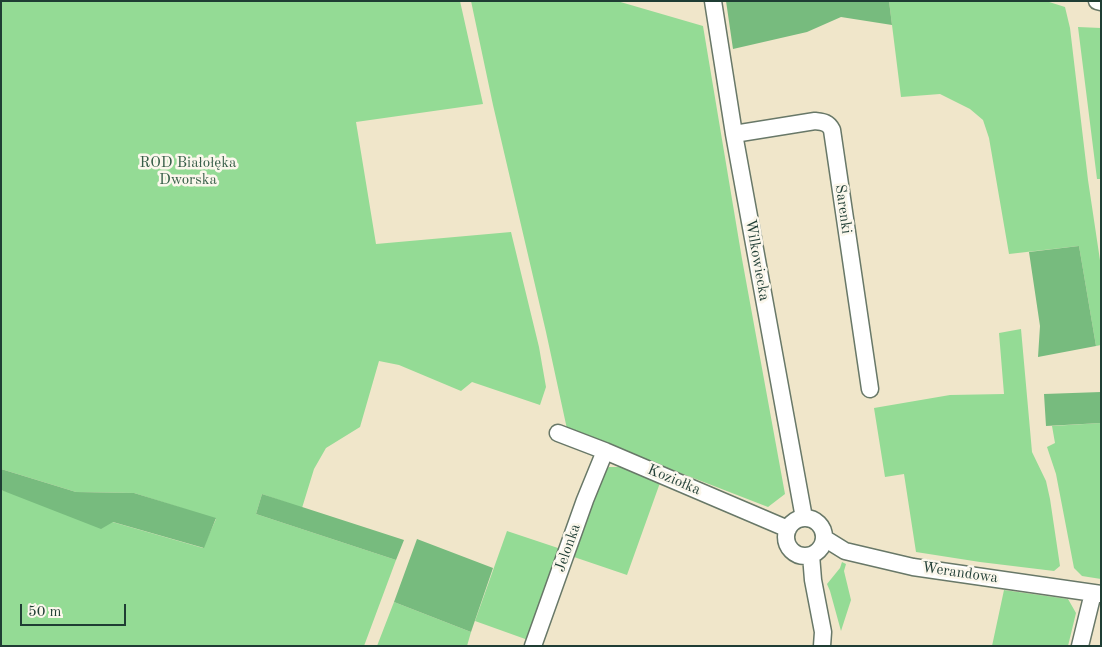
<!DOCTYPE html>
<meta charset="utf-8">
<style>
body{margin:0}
#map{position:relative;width:1102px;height:647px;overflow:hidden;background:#f0e6ca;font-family:"Old Standard TT",serif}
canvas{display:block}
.frame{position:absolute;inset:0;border:2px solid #1f3d34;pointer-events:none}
.scale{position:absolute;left:20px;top:604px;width:106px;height:22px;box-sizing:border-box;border:2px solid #1f3d34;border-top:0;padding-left:6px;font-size:15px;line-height:18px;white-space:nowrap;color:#1f3d34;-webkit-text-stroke:4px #fbf7ec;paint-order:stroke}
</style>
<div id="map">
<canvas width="1102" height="647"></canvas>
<div class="frame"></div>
<div class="scale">50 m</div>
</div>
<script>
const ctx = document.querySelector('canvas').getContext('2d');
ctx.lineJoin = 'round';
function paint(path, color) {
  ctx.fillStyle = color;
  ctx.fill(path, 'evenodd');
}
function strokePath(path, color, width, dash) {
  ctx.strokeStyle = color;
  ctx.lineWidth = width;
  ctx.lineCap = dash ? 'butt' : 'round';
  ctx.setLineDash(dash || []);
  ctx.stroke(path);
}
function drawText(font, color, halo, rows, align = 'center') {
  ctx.font = font + ' "Old Standard TT",serif';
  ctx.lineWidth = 5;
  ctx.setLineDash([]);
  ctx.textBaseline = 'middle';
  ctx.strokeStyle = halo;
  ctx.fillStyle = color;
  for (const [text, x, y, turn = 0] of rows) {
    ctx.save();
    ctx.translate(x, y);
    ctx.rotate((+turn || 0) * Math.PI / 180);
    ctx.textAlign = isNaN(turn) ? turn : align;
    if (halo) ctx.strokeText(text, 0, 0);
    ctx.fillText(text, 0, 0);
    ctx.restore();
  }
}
paint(new Path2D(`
 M 1,1 L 460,1 L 483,104 L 356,122 L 376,244 L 511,232 L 539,347 L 546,387 L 540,405 L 472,382 L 461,391 L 399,365 L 379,361 L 360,427 L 326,448 L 314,469 L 302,508 L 262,494 L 256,514 L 396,560 L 364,646 L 1,646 L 1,490 L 203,548 L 216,519 L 134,493 L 76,492 L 1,469 Z
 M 471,1 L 617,1 L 703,26 L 742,259 L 785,494 L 768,507 L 567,429 L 546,332 L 493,105 Z
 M 889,1 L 1046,1 L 1065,7 L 1070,28 L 1088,180 L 1101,267 L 1101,345 L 1096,346 L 1079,246 L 1009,254 L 989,138 L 983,120 L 970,109 L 940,94 L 901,97 Z
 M 1078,27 L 1101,28 L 1101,179 L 1097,179 Z
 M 1021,329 L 1032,452 L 1046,481 L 1050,499 L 1060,566 L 1054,571 L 980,562 L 916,552 L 904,474 L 885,477 L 874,408 L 950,395 L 1004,394 L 999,333 Z
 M 1101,423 L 1101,579 L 1082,576 L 1074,568 L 1056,474 L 1047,447 L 1055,443 L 1052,426 Z
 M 609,467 L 626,467 L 661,480 L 627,575 L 574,557 L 605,470 Z
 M 507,531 L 561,549 L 528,640 L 475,621 Z
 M 842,562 L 846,564 L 844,571 L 851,600 L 841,631 L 830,591 L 827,584 L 840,568 Z
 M 1004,590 L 1068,599 L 1076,613 L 1068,646 L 992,646 Z
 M 394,602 L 471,632 L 467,646 L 377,646 Z`), '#94db95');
paint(new Path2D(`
 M 726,1 L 889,1 L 892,25 L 841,17 L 807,32 L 733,49 Z
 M 1079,246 L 1096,346 L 1038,357 L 1040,326 L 1029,252 Z
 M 1101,392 L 1101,423 L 1046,426 L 1044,394 Z
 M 1,469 L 76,492 L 134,493 L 216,518 L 204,548 L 113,522 L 101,529 L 1,490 Z
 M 262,494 L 404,540 L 396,560 L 256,514 Z
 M 417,539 L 493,568 L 471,632 L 394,602 Z`), '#77bb7e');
const street = new Path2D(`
 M 713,1 L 734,134 L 804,518
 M 1097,1 L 1101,2
 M 734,134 L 815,121 C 823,122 828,122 832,130 L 870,389
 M 558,433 L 605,451 L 788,529
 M786 537a19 19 0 1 1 38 0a19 19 0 1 1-38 0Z
 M 824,538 L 845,551 L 913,567 L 1101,594
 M 811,555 L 813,580 L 823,632 L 822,646
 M 533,646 L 585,500 L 605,451
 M 1080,646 L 1093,593`);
strokePath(street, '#687868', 19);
strokePath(street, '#fff', 16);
drawText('15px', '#365d47', '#fbf7ec', [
 ["ROD Białołęka",188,163],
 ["Dworska",188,180]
]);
drawText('15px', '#1f3d34', '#fbf7ec', [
 ["Sarenki",843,209,82],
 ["Wilkowiecka",757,260,80],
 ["Koziołka",674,480,23],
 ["Jelonka",568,548,-71],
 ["Werandowa",960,573,8]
]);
</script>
